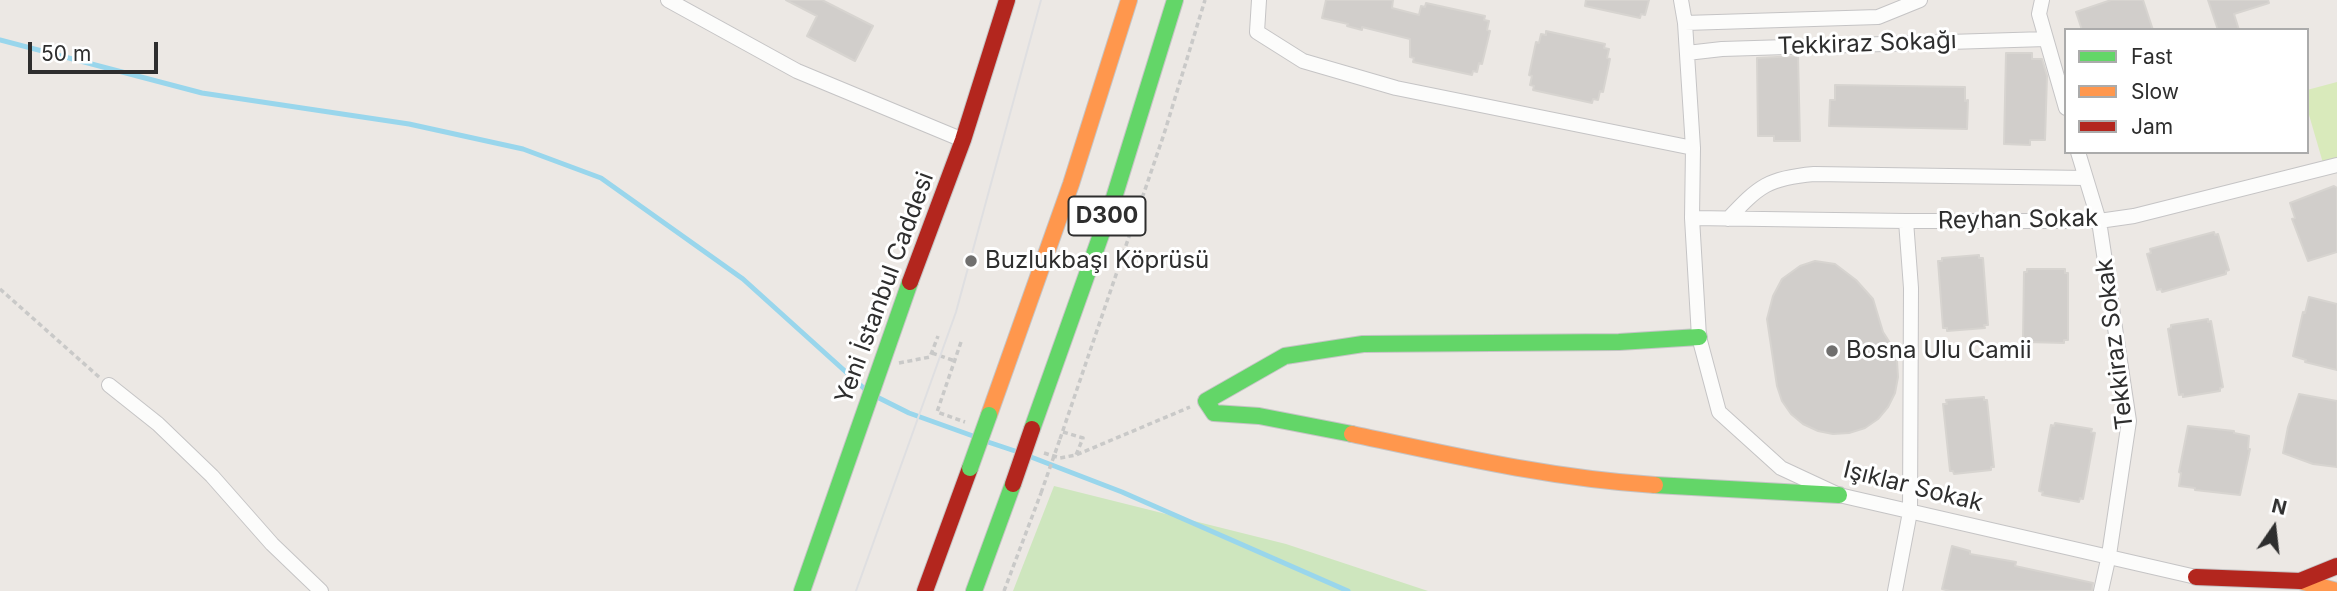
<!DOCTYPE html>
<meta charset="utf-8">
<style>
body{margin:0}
#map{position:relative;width:2337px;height:591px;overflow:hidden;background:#ece8e4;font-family:Inter,sans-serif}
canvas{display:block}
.legend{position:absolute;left:2064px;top:28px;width:245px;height:126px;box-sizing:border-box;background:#fff;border:2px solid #ababab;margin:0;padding:9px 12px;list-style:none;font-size:21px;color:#2e2e2e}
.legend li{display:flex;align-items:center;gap:14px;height:35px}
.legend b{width:35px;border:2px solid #ababab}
.north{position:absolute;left:2239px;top:493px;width:70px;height:70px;-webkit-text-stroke:5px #fff;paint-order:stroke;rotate:14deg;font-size:19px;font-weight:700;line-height:28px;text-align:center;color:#2e2e2e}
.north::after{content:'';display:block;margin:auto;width:24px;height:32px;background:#2e2e2e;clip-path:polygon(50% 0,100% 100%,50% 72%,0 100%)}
.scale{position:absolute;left:28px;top:42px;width:130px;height:32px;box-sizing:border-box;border:4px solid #2e2e2e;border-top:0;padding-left:9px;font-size:21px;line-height:24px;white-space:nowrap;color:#2e2e2e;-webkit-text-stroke:5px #fff;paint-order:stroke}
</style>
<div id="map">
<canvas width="2337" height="591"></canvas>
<ul class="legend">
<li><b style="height:9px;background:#63d668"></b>Fast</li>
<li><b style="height:9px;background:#ff974d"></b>Slow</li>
<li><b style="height:9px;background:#b3261e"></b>Jam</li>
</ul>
<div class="north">N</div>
<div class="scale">50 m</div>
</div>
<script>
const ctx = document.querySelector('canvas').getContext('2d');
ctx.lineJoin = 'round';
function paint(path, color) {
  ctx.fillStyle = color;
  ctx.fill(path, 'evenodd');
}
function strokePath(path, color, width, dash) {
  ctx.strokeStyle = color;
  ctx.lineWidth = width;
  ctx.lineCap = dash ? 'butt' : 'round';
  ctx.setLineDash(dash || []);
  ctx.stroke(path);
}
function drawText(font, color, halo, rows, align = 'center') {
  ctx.font = font + ' Inter,sans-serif';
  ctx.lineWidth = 6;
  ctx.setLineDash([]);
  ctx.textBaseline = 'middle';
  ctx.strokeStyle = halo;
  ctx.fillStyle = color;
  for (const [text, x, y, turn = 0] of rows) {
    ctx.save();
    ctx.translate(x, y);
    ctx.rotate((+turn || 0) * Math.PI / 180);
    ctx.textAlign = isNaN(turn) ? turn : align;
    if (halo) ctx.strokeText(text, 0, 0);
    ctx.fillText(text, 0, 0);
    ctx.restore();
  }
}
paint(new Path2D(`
 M 1054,486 L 1286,544 L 1428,591 L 1013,591 Z`), '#cee6be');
paint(new Path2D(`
 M 2337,82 L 2337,159 L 2323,163 L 2307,108 L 2307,90 Z`), '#d9eabb');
strokePath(new Path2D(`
 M 0,40 L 202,93 L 409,124 L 523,149 L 601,178 L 743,279 L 867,391
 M 875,396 L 909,413 L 973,436
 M 988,442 L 1015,451
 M 1031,457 L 1122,492 L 1348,591`), '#99d6ec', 5);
const building = new Path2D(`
 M 786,0 L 822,0 L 873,26 L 855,61 L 807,36 L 817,16 Z
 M 1326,0 L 1393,0 L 1392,8 L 1419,15 L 1421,6 L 1425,7 L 1426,3 L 1485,16 L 1484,20 L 1489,21 L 1487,30 L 1490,31 L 1482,64 L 1479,63 L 1477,72 L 1473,71 L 1472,75 L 1413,62 L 1414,58 L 1410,57 L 1410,39 L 1362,27 L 1362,30 L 1347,26 L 1348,24 L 1322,18 Z
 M 1586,0 L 1649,0 L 1645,15 L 1641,14 L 1640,18 L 1585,6 Z
 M 2111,0 L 2143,0 L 2153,30 L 2082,30 L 2076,12 Z
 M 2208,0 L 2268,0 L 2269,3 L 2234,14 L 2239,30 L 2218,30 Z
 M 1546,31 L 1605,44 L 1604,48 L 1609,49 L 1607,58 L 1610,59 L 1603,92 L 1600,91 L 1598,100 L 1593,99 L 1592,103 L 1533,90 L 1534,86 L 1530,85 L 1532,76 L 1529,75 L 1536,42 L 1539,43 L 1541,34 L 1546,35 Z
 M 2006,53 L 2032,53 L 2032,59 L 2042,59 L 2047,76 L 2045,140 L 2030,140 L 2030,145 L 2004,144 Z
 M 1798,56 L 1800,141 L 1774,141 L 1774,136 L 1758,136 L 1757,58 Z
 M 1835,85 L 1965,87 L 1965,101 L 1968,100 L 1967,129 L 1829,126 L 1830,100 L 1835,100 Z
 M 2334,186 L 2337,188 L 2337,252 L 2308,261 L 2292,219 L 2295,218 L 2290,203 Z
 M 2214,232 L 2215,235 L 2218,234 L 2229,270 L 2226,271 L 2226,274 L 2162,292 L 2161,289 L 2157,290 L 2147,254 L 2151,253 L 2150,249 Z
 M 1979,255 L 1979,258 L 1983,258 L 1988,325 L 1984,325 L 1985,328 L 1947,331 L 1947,328 L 1943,328 L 1938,261 L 1942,261 L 1942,258 Z
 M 1815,261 L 1835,264 L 1856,280 L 1873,299 L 1883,332 L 1892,346 L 1897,361 L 1898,377 L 1895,393 L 1888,407 L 1878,419 L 1865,428 L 1849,433 L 1833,434 L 1818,431 L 1803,424 L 1791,414 L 1782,401 L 1777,386 L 1767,319 L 1773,296 L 1782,279 L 1800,266 Z
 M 2027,269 L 2065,269 L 2065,273 L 2068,273 L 2068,340 L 2064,340 L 2064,343 L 2027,342 L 2027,339 L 2023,339 L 2024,272 L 2027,272 Z
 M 2309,297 L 2337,304 L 2337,370 L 2305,362 L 2306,360 L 2293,356 L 2303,312 L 2305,313 Z
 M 2208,319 L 2208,322 L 2211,321 L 2223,387 L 2220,388 L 2220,391 L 2183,397 L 2183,394 L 2179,395 L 2168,329 L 2171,328 L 2171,325 Z
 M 2299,394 L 2337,401 L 2337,467 L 2313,464 L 2283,453 L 2288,427 Z
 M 1984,397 L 1984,400 L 1987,400 L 1994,467 L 1991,467 L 1991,470 L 1954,474 L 1953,471 L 1950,471 L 1943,404 L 1947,404 L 1946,400 Z
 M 2055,423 L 2092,429 L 2091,432 L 2095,433 L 2083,499 L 2080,498 L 2079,502 L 2042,495 L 2043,492 L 2039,491 L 2051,425 L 2054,426 Z
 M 2188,426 L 2234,431 L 2234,433 L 2249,436 L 2248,449 L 2250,449 L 2240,495 L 2195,490 L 2195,488 L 2179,486 L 2181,473 L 2179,472 Z
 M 1952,546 L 1970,551 L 1970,554 L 2016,562 L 2015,566 L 2093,583 L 2092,591 L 1950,591 L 1942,589 Z`);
paint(building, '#d1cecb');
strokePath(building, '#d7d4d0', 2);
const street = new Path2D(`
 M 668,0 L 797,71 L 963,140
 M 1259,0 L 1257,32 L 1303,61 L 1396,88 L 1693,148
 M 1681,0 L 1685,23 L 1693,148 L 1692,218 L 1699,337 L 1719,412 L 1781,468 L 1839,495 L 2196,577
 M 2042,0 L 2039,14 L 2066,108
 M 1685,23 L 1878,17 L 1920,0
 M 1687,53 L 1722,49 L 2046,39
 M 2078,152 L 2099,221 L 2129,421 L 2109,555 L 2101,591
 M 1692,218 L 1906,221 L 2099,221 L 2134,216 L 2337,165
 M 1728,219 C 1759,186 1768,178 1814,174 L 2085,178
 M 109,385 L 158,424 L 212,476 L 272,544 L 321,591
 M 1895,591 L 1910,512 L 1911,288 L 1906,221`);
const fast = new Path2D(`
 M 1032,429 L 1113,201 L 1175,0
 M 1352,434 L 1259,416 L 1214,413 L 1206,401 L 1285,356 L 1363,344 L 1619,342 L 1699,337
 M 1655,485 L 1839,495
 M 802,591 L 910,282
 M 974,591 L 1013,484`);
const slow = new Path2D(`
 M 989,415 L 1071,184 L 1129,0
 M 1352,434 C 1455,456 1550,478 1655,485
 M 2300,581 L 2337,591`);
const jam = new Path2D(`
 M 910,282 L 963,140 L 1007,0
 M 2196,577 L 2300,581 L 2337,566
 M 925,591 L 970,468`);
strokePath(street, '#c5c4c5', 16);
strokePath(fast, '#c5c4c5', 18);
strokePath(slow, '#c5c4c5', 18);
strokePath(jam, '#c5c4c5', 18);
strokePath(new Path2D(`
 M 0,289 L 99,377
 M 961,342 L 937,412 L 965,422
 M 932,353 L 955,361
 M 899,363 L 930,357 L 938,336
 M 1063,432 L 1083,438 L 1076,455
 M 1060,439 L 1164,134 L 1205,0
 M 1044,453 L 1060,458 L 1076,455 L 1190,407
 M 1004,591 L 1041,493`), '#c9c9c8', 3.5, [5, 3.5]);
strokePath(street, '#fcfcfb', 14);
strokePath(fast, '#63d668', 16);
strokePath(slow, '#ff974d', 16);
strokePath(jam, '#b3261e', 16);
strokePath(new Path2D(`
 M 856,591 L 956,312 L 1041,0`), '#dfdfe1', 2);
const fastBridge = new Path2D(`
 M 970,468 L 989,415`);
const jamBridge = new Path2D(`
 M 1013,484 L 1032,429`);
strokePath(fastBridge, '#c6c5c4', 18, []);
strokePath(jamBridge, '#c6c5c4', 18, []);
strokePath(new Path2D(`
 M 1041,493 L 1060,439`), '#c9c9c8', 3.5, [5, 3.5]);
strokePath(fastBridge, '#63d668', 16);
strokePath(jamBridge, '#b3261e', 16);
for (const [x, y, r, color] of [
 [971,261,7,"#706f6e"],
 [1832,351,7,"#706f6e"]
]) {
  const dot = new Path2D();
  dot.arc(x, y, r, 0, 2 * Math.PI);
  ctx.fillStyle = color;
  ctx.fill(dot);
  strokePath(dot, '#fff', 2.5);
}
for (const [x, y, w] of [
 [1107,216,77]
]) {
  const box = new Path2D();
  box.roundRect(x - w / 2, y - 19.5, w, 39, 5);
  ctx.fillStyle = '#fff';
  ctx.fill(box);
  strokePath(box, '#2e2e2e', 2);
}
drawText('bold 23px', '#2e2e2e', null, [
 ["D300",1107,216]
]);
drawText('24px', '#2e2e2e', '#fff', [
 ["Tekkiraz Sokağı",1867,44,-2],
 ["Reyhan Sokak",2018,220,-1],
 ["Yeni İstanbul Caddesi",885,288,-70],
 ["Tekkiraz Sokak",2115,344,-97],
 ["Işıklar Sokak",1913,487,14]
]);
drawText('24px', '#2e2e2e', '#fff', [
 ["Buzlukbaşı Köprüsü",985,261],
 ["Bosna Ulu Camii",1846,351]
], 'left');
</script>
